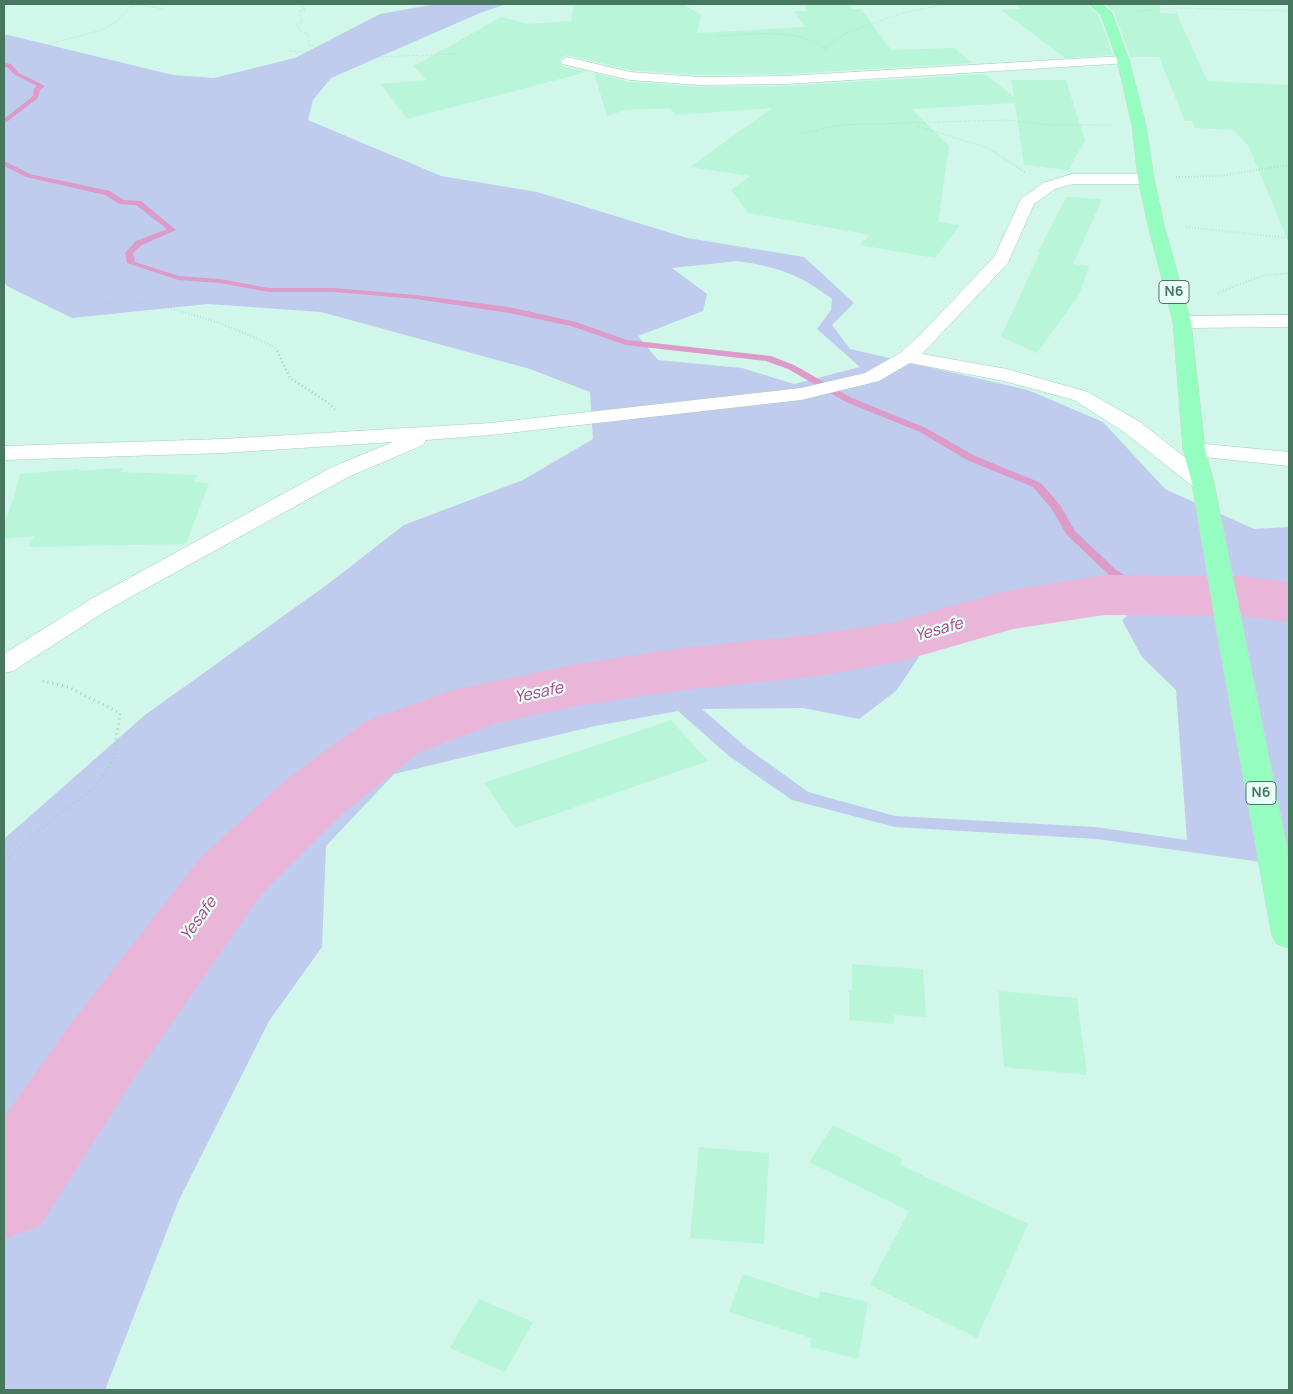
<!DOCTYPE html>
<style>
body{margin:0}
#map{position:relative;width:1293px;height:1394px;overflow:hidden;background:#e3fef7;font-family:Manrope,sans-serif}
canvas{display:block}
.frame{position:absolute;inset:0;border:5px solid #47785f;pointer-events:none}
</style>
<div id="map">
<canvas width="1293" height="1394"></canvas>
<div class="frame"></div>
</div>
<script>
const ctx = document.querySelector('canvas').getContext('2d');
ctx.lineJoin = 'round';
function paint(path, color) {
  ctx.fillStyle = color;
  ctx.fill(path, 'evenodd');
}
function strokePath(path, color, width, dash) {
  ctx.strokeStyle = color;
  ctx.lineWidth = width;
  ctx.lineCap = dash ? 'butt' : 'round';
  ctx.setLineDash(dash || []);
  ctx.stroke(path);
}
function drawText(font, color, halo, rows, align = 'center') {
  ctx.font = font + ' Manrope,sans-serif';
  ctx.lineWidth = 4.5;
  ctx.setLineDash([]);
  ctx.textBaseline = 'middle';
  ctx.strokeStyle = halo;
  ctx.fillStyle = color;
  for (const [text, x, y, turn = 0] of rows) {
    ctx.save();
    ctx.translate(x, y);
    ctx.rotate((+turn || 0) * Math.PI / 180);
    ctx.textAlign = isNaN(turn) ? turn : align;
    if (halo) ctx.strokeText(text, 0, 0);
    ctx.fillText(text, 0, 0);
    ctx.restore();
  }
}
paint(new Path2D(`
 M 4,4 L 1289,4 L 1289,1390 L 4,1390 Z`), '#d1f6ea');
paint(new Path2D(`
 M 436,4 L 506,4 L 480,13 L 331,78 L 313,100 L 308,120 L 441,176 L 537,192 L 687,238 L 804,257 L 854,303 L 832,325 L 850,349 L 1028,390 L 1103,422 L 1165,489 L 1254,529 L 1289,527 L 1289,866 L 1097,839 L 895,827 L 792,800 L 729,756 L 678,711 L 595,726 L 394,774 L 326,846 L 322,947 L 269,1021 L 179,1200 L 105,1390 L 4,1390 L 4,839 L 145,715 L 328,584 L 404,525 L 523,480 L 593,439 L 590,392 L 530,369 L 321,312 L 208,304 L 72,318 L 7,286 L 4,282 L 4,34 L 173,75 L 214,78 L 295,58 L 380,14 ZM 737,261 C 778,267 799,274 832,299 L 831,310 L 817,329 L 860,367 L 794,384 L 742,368 L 658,360 L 638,336 L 703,311 L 707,294 L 672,268 ZM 1104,595 L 1151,595 L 1122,620 L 1142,657 L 1176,690 L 1187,840 L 1095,827 L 895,816 L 808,792 L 747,748 L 702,709 L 803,708 L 859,719 L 896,691 L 919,657 L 899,641 L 1005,611 Z`), '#c0cced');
paint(new Path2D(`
 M 4,63 L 11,64 L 19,73 L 45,86 L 40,90 L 38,98 L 4,124 L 4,119 L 33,96 L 34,89 L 37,86 L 15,75 L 7,67 L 4,67 Z
 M 4,161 L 30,174 L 110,191 L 124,200 L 141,201 L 176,230 L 142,245 L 133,253 L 135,262 L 179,276 L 220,279 L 269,288 L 334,288 L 416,295 L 509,307 L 576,322 L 627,340 L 771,356 L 794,365 L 852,398 L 926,428 L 975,456 L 1041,483 L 1060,505 L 1075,531 L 1116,570 L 1158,595 L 1152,598 L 1148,597 L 1108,574 L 1067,535 L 1051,508 L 1033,487 L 967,460 L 920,432 L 846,402 L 788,369 L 766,361 L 626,345 L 571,326 L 509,313 L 416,299 L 334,292 L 269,292 L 220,283 L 178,280 L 127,263 L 125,253 L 136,241 L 167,229 L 136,205 L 119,204 L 105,195 L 26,177 L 4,166 Z`), '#dc9bc9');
paint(new Path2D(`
 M 1104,575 L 1240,576 L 1289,582 L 1289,622 L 1240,616 L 1104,615 L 1013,629 L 898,662 L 818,676 L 683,690 L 576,706 L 497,723 L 418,753 L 341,815 L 259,897 L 138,1072 L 40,1226 L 4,1239 L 4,1117 L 72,1022 L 201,857 L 287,779 L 366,721 L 453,690 L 576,664 L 683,648 L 818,634 L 891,623 L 1005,591 Z`), '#e9b6da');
paint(new Path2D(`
 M 804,4 L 849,4 L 852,9 L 861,9 L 891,50 L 954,48 L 972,63 L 786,74 L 700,75 L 630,70 L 567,55 L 559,60 L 562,66 L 587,72 L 407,119 L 381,84 L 426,80 L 414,66 L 501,17 L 528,24 L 571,21 L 574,5 L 685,5 L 701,15 L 697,33 L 805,27 L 794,11 L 808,11 Z
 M 1015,4 L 1087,4 L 1099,16 L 1113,55 L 1065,58 L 1001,10 L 1022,9 Z
 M 1105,4 L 1160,4 L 1160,13 L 1177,14 L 1207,81 L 1289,85 L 1289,243 L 1248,145 L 1234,130 L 1195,128 L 1192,121 L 1185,121 L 1159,57 L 1130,57 L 1114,12 Z
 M 594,73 L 630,82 L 700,87 L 786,86 L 985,74 L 1014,97 L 1011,80 L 1066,80 L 1085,141 L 1068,170 L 1024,165 L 1015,103 L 912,109 L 949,146 L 938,222 L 960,225 L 935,258 L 859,245 L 870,235 L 748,213 L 731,190 L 750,176 L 690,167 L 772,108 L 676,115 L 670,108 L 626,110 L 607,116 Z
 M 1066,197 L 1102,199 L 1073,264 L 1089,266 L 1079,295 L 1037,353 L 1001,337 L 1040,252 L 1038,252 Z
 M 122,468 L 120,472 L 198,475 L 193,482 L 209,483 L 186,544 L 28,547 L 34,536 L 4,539 L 4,523 L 13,500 L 20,474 L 79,469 L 79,471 Z
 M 671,720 L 708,761 L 515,828 L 484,783 Z
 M 852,964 L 923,969 L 926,1017 L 894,1015 L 894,1024 L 849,1020 L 849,990 L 852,991 Z
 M 998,991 L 1077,998 L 1087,1075 L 1004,1067 Z
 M 833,1125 L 903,1159 L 900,1165 L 1028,1224 L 977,1338 L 870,1285 L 909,1211 L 809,1162 Z
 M 699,1147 L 769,1153 L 764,1244 L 690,1238 Z
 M 743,1274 L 819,1299 L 820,1291 L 868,1302 L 858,1359 L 810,1347 L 811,1338 L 729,1312 Z
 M 479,1299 L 533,1322 L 505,1372 L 450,1348 Z`), '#b9f6d9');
const street = new Path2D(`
 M 1123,56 L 1128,57 L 1129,60 L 1128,63 L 786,84 L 700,85 L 630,80 L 562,64 L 561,61 L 567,57 L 630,72 L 700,77 L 786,76 Z
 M 1072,174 L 1146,174 L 1152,176 L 1154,179 L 1152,182 L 1146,184 L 1073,184 L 1055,189 L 1034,204 L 1008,263 L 922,354 L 1007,369 L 1088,392 L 1140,422 L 1211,478 L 1214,483 L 1211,488 L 1203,490 L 1195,488 L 1124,432 L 1074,400 L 1004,381 L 910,363 L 879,381 L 801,400 L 491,435 L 426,440 L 423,445 L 348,477 L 109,609 L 13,671 L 4,673 L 4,654 L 91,599 L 332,467 L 393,442 L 223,453 L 4,460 L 4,446 L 223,439 L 491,423 L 801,388 L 865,373 L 900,353 L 921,334 L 994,257 L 1021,199 L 1043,183 Z
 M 1289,315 L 1289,327 L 1182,328 L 1175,326 L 1173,322 L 1175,318 L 1182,316 Z
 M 1194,443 L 1289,452 L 1289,466 L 1186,455 L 1183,450 L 1186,445 Z`);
const highway = new Path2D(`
 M 1089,4 L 1102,4 L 1112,13 L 1129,60 L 1146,125 L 1154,179 L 1164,225 L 1191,322 L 1205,450 L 1214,483 L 1289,858 L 1289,948 L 1277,944 L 1272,936 L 1220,650 L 1192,483 L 1183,450 L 1173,322 L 1148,225 L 1138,179 L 1132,125 L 1117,60 L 1101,15 Z`);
strokePath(street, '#a6cebd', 1);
strokePath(highway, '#cbd9d2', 1);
strokePath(new Path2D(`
 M 135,4 L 164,9
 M 301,4 L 305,10 L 299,11 L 302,22 L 297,24 L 300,31 L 307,33 L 309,38 L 308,45 L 349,58 L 457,54
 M 1134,11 L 1177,8 L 1289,11
 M 715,36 C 747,35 802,26 827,51
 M 824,48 L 847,33 L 902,13 L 948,4
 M 290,51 L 329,54
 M 335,54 L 378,24 L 388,10
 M 4,58 L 9,55 L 102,30 L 116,22 L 130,7 L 146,4
 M 917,126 L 988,148 L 996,153
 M 799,134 L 841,125 L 1007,120 L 1048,125 L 1111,125`), '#9bdbbd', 1, [0.5, 2]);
strokePath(new Path2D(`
 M 994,152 L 1025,172
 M 1176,177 L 1219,176 L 1289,165
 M 1186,227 L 1289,238
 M 4,234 C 21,242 45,255 59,268 C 71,279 73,294 90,300 C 107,305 129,301 147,304 C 193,312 235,327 276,348 L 278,352
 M 1218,293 L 1261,276 L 1289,273`), '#9bdbbd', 2, [0.5, 2.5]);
strokePath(new Path2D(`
 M 277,351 L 290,378 L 327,402 L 335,410`), '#9bdbbd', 2.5, [1, 3]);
strokePath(new Path2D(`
 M 4,860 L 60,813 L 93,789 L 113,760 L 120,713 L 68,687 L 39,680`), '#9bdbbd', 3, [1, 4]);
paint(street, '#fff');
paint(highway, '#95fdbf');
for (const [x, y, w] of [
 [1174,292,30],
 [1261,793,30]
]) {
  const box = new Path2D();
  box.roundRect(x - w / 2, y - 11.5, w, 23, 4);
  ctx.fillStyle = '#ebfffa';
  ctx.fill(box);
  strokePath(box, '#47785f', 1);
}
drawText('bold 14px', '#47785f', null, [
 ["N6",1174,292],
 ["N6",1261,793]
]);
drawText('italic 16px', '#a44787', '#ebfffa', [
 ["Yesafe",939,630,-16],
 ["Yesafe",539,693,-12],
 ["Yesafe",199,919,-54]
]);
</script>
